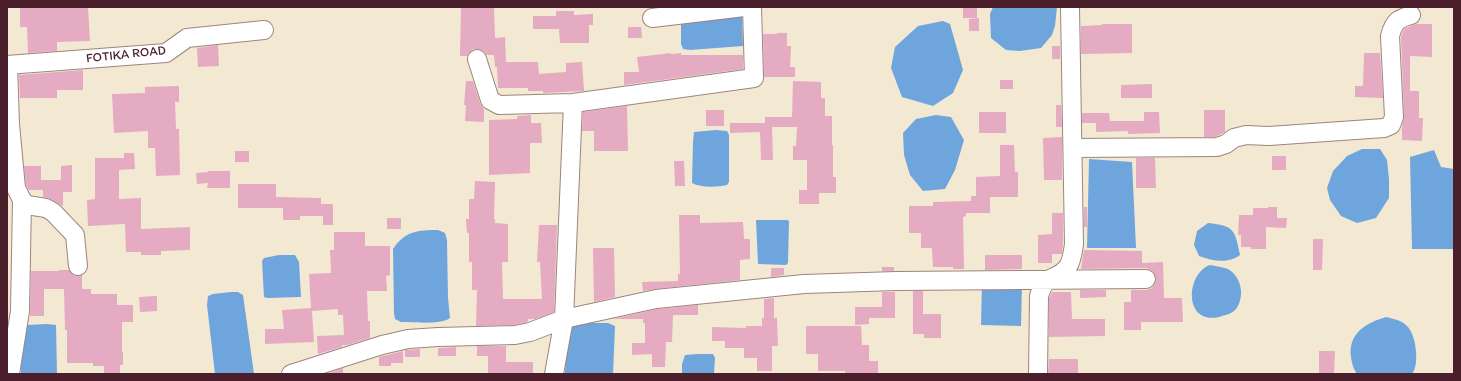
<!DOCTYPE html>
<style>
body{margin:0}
#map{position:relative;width:1461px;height:381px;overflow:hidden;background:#f3e9d2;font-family:Itim,sans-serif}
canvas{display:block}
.frame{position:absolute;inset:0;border:8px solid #4a1f2b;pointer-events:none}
</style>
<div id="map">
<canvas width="1461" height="381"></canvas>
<div class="frame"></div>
</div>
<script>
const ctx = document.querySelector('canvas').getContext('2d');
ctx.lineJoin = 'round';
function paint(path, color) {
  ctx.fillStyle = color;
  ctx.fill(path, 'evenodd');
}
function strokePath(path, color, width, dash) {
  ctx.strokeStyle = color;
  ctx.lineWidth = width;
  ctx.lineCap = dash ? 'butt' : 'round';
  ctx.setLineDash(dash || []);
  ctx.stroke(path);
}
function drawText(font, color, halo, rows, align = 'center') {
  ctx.font = font + ' Itim,sans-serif';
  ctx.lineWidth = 3;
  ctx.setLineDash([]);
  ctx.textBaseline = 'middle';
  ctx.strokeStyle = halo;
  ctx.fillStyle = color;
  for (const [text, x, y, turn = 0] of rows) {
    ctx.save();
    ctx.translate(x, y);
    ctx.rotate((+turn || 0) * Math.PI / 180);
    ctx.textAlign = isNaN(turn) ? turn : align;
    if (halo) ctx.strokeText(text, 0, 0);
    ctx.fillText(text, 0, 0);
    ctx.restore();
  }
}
paint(new Path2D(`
 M 993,7 L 1057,7 L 1055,26 L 1052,35 L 1041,48 L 1020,51 L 1006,50 L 991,38 L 990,14 Z
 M 742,15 L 743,46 L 690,50 L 683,49 L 681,44 L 681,22 Z
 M 943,21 L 950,24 L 963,70 L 953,93 L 933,106 L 902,97 L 891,68 L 895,47 L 918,26 Z
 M 936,115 L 951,117 L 964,140 L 955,170 L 945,189 L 923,191 L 910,175 L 904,155 L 903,133 L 916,119 Z
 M 716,130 L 727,131 L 729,135 L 729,182 L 727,185 C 717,187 701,188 692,183 L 693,142 L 694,132 Z
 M 1362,149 L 1380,149 L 1387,160 L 1389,179 L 1389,198 L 1376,218 L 1357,223 L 1341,216 L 1330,200 L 1327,188 L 1333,171 L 1347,156 Z
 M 1434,150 L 1441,167 L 1454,169 L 1454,249 L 1412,249 L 1410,157 Z
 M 1089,159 L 1132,162 L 1136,248 L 1087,248 Z
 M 756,220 L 787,220 L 789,221 L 788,263 L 786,265 L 758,264 Z
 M 1208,223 C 1234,226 1235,229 1240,255 C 1228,264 1212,261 1199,256 L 1194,245 L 1197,231 Z
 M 438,230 L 445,233 L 447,240 L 448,298 L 450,318 C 442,325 412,322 401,322 L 395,319 L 394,313 L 393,249 C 405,231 418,230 438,230 Z
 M 279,255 L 295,255 L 299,262 L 301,297 L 267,298 L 264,297 L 262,261 L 264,258 Z
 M 1210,265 C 1215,266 1223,267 1228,269 C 1242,277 1245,297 1236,309 C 1232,314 1225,315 1219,317 C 1183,325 1186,273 1210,265 Z
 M 982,282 L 1022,283 L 1021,326 L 981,325 Z
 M 231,292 L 238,292 L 243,295 L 254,374 L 215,374 L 207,305 L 208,296 L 213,294 Z
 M 1386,317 C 1394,319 1401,320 1407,326 C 1416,334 1420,365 1412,374 L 1357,374 C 1353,368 1352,364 1351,357 C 1348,333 1366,323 1386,317 Z
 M 583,323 L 608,323 L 615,326 L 613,374 L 565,374 L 566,343 L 571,325 Z
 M 47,324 L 56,325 L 57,374 L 21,374 L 21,341 L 22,329 L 27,325 Z
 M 698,354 L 713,354 L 715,358 L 714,374 L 682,374 L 682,364 L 685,355 Z`), '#6fa5dd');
paint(new Path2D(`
 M 20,7 L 88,7 L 90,41 L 57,42 L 57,51 L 28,53 L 27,27 L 20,27 Z
 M 461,7 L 494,7 L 495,38 L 505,37 L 506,62 L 538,62 L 539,74 L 566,72 L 566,63 L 582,62 L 584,90 L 585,91 L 543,93 L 543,91 L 528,91 L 528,88 L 498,88 L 497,67 L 495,67 L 494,55 L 486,55 L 484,51 L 479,49 L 473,49 L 470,52 L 467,56 L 460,56 Z
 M 963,7 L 977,7 L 977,18 L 963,18 Z
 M 556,11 L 574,11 L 574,15 L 593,14 L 593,25 L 589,25 L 589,43 L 560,43 L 559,29 L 533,29 L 533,16 L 556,16 Z
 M 979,18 L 979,31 L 969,31 L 969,19 Z
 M 1102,24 L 1132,24 L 1132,53 L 1081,54 L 1081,26 L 1102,25 Z
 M 1416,24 L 1432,24 L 1432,57 L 1410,56 L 1410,91 L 1419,91 L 1419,118 L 1423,118 L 1422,141 L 1402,140 L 1402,126 L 1404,116 L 1401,37 L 1404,29 Z
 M 628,27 L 641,27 L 642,38 L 628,38 Z
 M 777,33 L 787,33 L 787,46 L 791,46 L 790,67 L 795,67 L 795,77 L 764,77 L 763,34 L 777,34 Z
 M 218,45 L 219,66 L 198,67 L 197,48 Z
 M 1052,46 L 1060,46 L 1060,59 L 1052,59 Z
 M 671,53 L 671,54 L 681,53 L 681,55 L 743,55 L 743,69 L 624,85 L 624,72 L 639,72 L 637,57 Z
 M 1364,53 L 1380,53 L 1383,98 L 1355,97 L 1355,86 L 1363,86 Z
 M 83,70 L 83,90 L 57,90 L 57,98 L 20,98 L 19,75 Z
 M 1000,80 L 1013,80 L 1013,89 L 1000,89 Z
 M 466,81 L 473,81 L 480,103 L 484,109 L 484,122 L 465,121 L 466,105 L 464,105 Z
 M 793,81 L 821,82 L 821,98 L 825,98 L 825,116 L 832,116 L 832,145 L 833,145 L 833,177 L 836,177 L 836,193 L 819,193 L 819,204 L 799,204 L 799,190 L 807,190 L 807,160 L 793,160 L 793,146 L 796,146 L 797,127 L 772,127 L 773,160 L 761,160 L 760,132 L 730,133 L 730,123 L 765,123 L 765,117 L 792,117 Z
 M 1152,84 L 1152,98 L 1121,98 L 1121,85 Z
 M 179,86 L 179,102 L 175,102 L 176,129 L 179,129 L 180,175 L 156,176 L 155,148 L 148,148 L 148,131 L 114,133 L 112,94 L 145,93 L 145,87 Z
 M 1056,105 L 1061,105 L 1062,127 L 1056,127 Z
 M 627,106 L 628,151 L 594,151 L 594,131 L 582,131 L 583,112 Z
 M 706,110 L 724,110 L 724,126 L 706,126 Z
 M 1204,110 L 1225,110 L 1225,132 L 1215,137 L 1204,137 Z
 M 979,112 L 1006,112 L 1006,133 L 979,133 Z
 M 1144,112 L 1159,112 L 1160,133 L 1128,134 L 1128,131 L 1096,132 L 1096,123 L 1082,123 L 1082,113 L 1109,113 L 1110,121 L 1144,121 Z
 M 531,115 L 531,123 L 541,123 L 542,143 L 530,143 L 530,173 L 489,175 L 489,120 L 517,119 L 517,116 Z
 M 1062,137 L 1062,180 L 1044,180 L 1043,138 Z
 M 1000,145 L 1014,145 L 1015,172 L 1018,172 L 1018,197 L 990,197 L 990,213 L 966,213 L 966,216 L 963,217 L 964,269 L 953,269 L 953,267 L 933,267 L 932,248 L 921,248 L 921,233 L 909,233 L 909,206 L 933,206 L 933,202 L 971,201 L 971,196 L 976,196 L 976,177 L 1000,176 Z
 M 235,151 L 249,151 L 249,162 L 235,162 Z
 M 124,153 L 134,153 L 135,169 L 119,170 L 119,199 L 141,198 L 141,229 L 190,227 L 190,250 L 161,251 L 161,255 L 141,255 L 141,252 L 126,252 L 125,224 L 88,226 L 87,200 L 95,199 L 95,158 L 124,158 Z
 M 1272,156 L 1286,156 L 1286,170 L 1272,170 Z
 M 1136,158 L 1155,158 L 1156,188 L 1136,188 Z
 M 674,161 L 684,161 L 685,186 L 675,186 Z
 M 72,165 L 72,192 L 63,192 L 63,206 L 51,199 L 43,197 L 43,190 L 29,190 L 26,185 L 24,166 L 41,166 L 41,180 L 61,180 L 61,166 Z
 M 208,171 L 230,171 L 230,188 L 207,188 L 208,183 L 197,184 L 196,173 L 208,172 Z
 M 475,181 L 495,182 L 494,219 L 495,219 L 495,223 L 508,224 L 508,262 L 502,262 L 503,299 L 542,299 L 540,262 L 537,262 L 539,225 L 557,225 L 554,312 L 536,319 L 528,319 L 528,321 L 527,322 L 514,325 L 476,326 L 477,290 L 472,290 L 472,262 L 469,262 L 469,233 L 467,233 L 466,219 L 469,219 L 469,199 L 474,199 Z
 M 238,184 L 276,184 L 276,197 L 321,198 L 321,204 L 333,204 L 333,225 L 323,225 L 323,216 L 300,216 L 300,220 L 283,220 L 283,208 L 238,208 Z
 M 1084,207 L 1087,207 L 1087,227 L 1084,227 Z
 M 1268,207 L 1277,207 L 1277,218 L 1287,218 L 1286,228 L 1266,227 L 1266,249 L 1251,249 L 1251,247 L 1241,247 L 1241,235 L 1238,235 L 1239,215 L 1253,215 L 1253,208 L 1268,208 Z
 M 1052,213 L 1063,213 L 1063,243 L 1062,254 L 1052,254 L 1052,263 L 1038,263 L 1038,235 L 1052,234 Z
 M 679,215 L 700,215 L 700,223 L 743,222 L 744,239 L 750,239 L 750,259 L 740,260 L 740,280 L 655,289 L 643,291 L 642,282 L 678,281 L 678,274 L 680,274 Z
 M 387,218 L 401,218 L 401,229 L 387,229 Z
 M 334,232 L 365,232 L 365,246 L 390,246 L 390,275 L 386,276 L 387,291 L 367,291 L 368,321 L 370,321 L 370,338 L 347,345 L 342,345 L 342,347 L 318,354 L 317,336 L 344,335 L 343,315 L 338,315 L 338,309 L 312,311 L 314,342 L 265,344 L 265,329 L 284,329 L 282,310 L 311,308 L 309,274 L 331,273 L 330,250 L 334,250 Z
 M 1313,239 L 1323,239 L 1322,270 L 1313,270 Z
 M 593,248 L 614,248 L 615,297 L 594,302 Z
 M 1084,250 L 1142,251 L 1142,263 L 1163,262 L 1164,298 L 1182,298 L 1183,322 L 1141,322 L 1141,330 L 1124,330 L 1124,302 L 1131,302 L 1131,290 L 1146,290 L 1152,288 L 1155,284 L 1156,279 L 1155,274 L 1151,270 L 1146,268 L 1081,269 Z
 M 985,255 L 1022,255 L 1022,269 L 985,270 Z
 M 882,267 L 894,267 L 894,271 L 882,271 Z
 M 771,268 L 784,268 L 784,275 L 771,277 Z
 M 59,270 L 69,270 L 74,276 L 82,275 L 82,289 L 91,289 L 91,294 L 117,294 L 117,305 L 133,305 L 133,322 L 122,322 L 122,352 L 123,352 L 123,365 L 120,365 L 120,374 L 104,374 L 104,366 L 93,366 L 93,363 L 67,363 L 67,330 L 65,330 L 64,289 L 44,289 L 44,316 L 30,316 L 31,271 L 59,271 Z
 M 1080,290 L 1106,290 L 1106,297 L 1080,298 Z
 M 913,291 L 923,291 L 923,314 L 941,314 L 941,338 L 924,338 L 924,334 L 913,334 Z
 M 882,292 L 895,292 L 895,318 L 869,318 L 869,324 L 855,325 L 855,307 L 882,307 Z
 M 1052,292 L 1071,292 L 1072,319 L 1105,319 L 1105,336 L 1049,337 L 1049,298 Z
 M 157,296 L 157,311 L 140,312 L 139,297 Z
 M 774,298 L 774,318 L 777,318 L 778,346 L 772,346 L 772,371 L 757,371 L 757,358 L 744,358 L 744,348 L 725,348 L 725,341 L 712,341 L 712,327 L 746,328 L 746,326 L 762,326 L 762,318 L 764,318 L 764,299 Z
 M 698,305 L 698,315 L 673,315 L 672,342 L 666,342 L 665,367 L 652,367 L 652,354 L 632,355 L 632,343 L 645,343 L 645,323 L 643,323 L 643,319 L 613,319 L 658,309 Z
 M 806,326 L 861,326 L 862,345 L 869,345 L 869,361 L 878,361 L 878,374 L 845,374 L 845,371 L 818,371 L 818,354 L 806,354 Z
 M 477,346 L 506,346 L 506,362 L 533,362 L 533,374 L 488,374 L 488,356 L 477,356 Z
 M 456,347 L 456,356 L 438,356 L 438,348 Z
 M 420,349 L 420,357 L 405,357 L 405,350 Z
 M 403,351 L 403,363 L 391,363 L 391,366 L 379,366 L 379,357 Z
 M 1319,351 L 1335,351 L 1334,374 L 1319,374 Z
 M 1049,359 L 1078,359 L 1078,374 L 1048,374 Z
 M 343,368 L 343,374 L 326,374 Z`), '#e4abc2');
const minor = new Path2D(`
 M 652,18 L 744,7
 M 477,59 L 490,100 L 499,105 L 573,103
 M 7,65 L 166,53 L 187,38 L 264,30
 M 8,65 L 10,124 L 16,188 L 22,200 L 27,205 L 46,208 L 53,212 L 75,235 L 78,266
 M 1073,148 L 1217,147 L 1226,144 L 1234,138 L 1246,135 L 1269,136 L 1384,128 L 1391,125 L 1394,117 L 1390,36 C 1394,21 1398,19 1411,15
 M 10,374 L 20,311 L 22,200
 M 291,374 L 382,345 L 408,339 L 438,337 L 515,335 L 530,332 L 564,319 L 656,299 L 804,284 L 896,281 L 1146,279
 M 554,374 L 564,319 L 573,103 L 754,78 L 752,7
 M 1038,374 L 1039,296 C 1046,272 1055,282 1067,268 C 1072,262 1073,251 1074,244 L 1070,7`);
strokePath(minor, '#9e847e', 20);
strokePath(minor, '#fff', 18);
drawText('13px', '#4a1f2b', '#fff', [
 ["FOTIKA ROAD",126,55,-6]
]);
</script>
